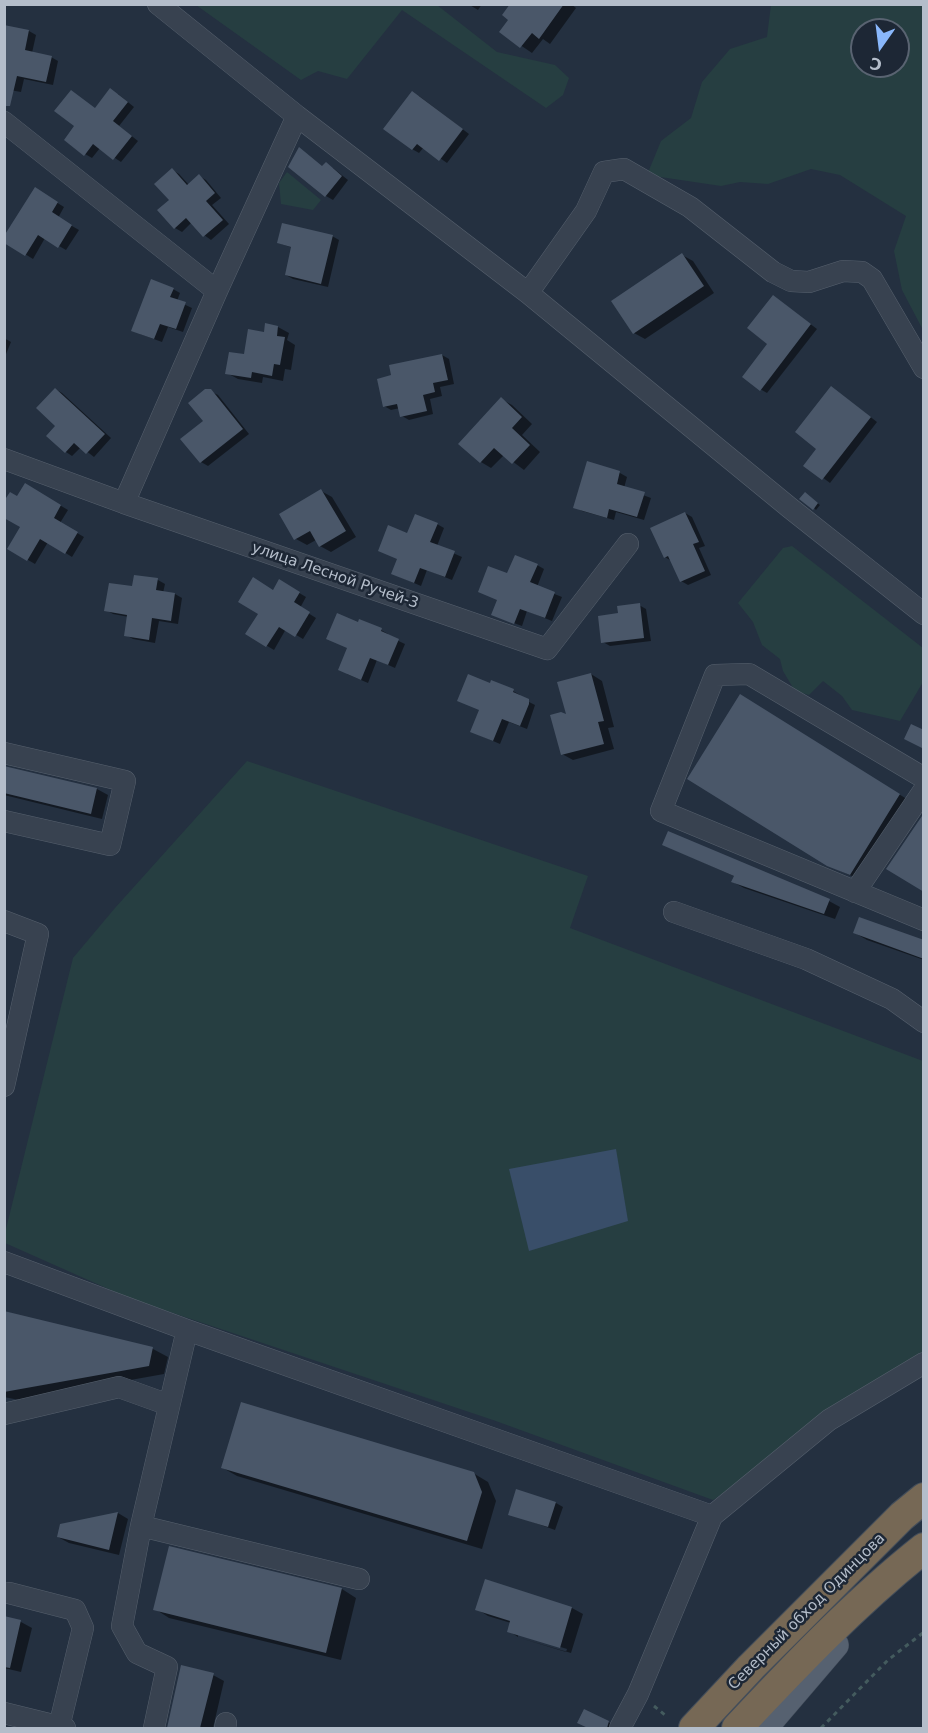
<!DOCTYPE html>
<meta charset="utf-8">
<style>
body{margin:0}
#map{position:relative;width:928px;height:1733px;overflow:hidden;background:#243040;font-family:"DejaVu Sans",sans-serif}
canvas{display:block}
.frame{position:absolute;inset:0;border:6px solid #b4bdca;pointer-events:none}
.north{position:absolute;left:850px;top:18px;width:60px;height:60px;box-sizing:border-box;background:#1d2735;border:2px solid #596371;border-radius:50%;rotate:194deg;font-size:16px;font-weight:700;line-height:24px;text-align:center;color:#b4bdca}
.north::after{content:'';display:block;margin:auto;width:21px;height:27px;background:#89b7fb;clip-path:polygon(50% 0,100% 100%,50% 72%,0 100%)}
</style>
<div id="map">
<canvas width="928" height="1733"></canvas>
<div class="frame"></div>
<div class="north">С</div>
</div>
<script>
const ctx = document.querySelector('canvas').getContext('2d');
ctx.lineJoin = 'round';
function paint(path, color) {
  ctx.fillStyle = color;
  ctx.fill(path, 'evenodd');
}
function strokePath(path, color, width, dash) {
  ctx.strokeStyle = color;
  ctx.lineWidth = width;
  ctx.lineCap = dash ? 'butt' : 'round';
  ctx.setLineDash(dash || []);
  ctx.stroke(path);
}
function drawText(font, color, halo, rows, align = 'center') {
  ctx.font = font + ' "DejaVu Sans",sans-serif';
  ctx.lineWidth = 5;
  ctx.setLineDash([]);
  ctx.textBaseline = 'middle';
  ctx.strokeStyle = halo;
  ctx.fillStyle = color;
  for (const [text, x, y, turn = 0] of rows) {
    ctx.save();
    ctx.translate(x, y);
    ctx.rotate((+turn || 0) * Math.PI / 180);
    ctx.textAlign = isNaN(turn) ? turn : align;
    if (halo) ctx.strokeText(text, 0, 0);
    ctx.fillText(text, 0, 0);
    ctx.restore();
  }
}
paint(new Path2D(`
 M 196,5 L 437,5 L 497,52 L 555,65 L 569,78 L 563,95 L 546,108 L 402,10 L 347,79 L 318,71 L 301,80 Z
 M 771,5 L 923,5 L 923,330 L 902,290 L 894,251 L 906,216 L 840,175 L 811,169 L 768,184 L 740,182 L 721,186 L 647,175 L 661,141 L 691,118 L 702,82 L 730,49 L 767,37 ZM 862,30 L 898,30 L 898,66 L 862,66 Z
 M 287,172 L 321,200 L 313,210 L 281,204 L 279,183 Z
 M 792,546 L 923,648 L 923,682 L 900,721 L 852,710 L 842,696 L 823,681 L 809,695 L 795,691 L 783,671 L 780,659 L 762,645 L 753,622 L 738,603 L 783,548 Z
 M 247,761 L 588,876 L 570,928 L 923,1061 L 923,1365 L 713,1500 L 493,1420 L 131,1299 L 5,1243 L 5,1233 L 73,958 L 115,908 Z`), '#263e41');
paint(new Path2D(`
 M 616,1149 L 628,1221 L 529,1251 L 509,1169 Z`), '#394e69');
paint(new Path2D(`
 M 468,4 L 482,4 L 478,10 Z
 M 512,4 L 571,4 L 576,8 L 550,44 L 543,39 L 532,53 L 501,32 L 510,19 Z
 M 4,26 L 29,31 L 36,35 L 32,53 L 51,57 L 58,61 L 53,85 L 24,79 L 21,92 L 4,89 Z
 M 118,94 L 134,107 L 119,126 L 138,141 L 121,162 L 100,148 L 92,158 L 85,154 L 76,126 Z
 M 419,96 L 469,134 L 447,163 L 424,147 L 419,153 L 412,149 Z
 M 324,167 L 333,168 L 348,180 L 333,200 L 326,196 Z
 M 172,170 L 179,174 L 189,185 L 199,176 L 206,180 L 221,198 L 212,205 L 229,224 L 211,240 L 204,235 L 192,222 L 182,232 L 175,228 L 171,200 Z
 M 35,189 L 64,207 L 58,218 L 79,230 L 66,250 L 45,238 L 33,259 L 4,241 Z
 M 332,236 L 339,240 L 328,287 L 293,279 L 286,275 L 293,248 L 278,243 Z
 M 682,255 L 693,261 L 714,293 L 645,339 L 634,333 Z
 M 173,289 L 180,293 L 177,301 L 192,308 L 183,332 L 168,327 L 162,342 L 140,334 Z
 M 780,301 L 817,329 L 767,393 L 760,389 L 769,343 Z
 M 278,327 L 289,333 L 287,340 L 295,345 L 291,370 L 285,369 L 283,381 L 263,377 L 262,383 L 238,379 L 227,373 L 265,334 Z
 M 4,338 L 11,342 L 4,359 Z
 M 442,355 L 449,359 L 454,384 L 440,387 L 442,396 L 430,399 L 433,414 L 409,420 L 402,416 L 400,408 L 391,410 L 384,406 L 393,377 Z
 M 55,389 L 62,393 L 111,438 L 94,457 L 81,447 L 72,456 L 66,452 L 57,426 Z
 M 210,391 L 218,395 L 249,434 L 208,466 L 201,462 Z
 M 838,392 L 877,422 L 830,483 L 806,465 L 818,449 Z
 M 501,399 L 512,405 L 532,424 L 522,435 L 540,452 L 524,470 L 504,455 L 491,468 L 481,462 Z
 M 588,463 L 620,473 L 627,477 L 624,488 L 651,498 L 644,520 L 616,512 L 614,520 L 582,511 L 575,507 Z
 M 26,485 L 68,510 L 60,523 L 84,537 L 72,557 L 48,542 L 35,564 L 9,549 L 22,527 L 18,498 Z
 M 321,491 L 332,497 L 356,537 L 331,552 L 320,546 L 316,540 L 307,545 L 296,539 L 281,514 Z
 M 808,496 L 820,505 L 816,510 L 814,508 Z
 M 685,513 L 692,517 L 705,546 L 699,548 L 711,575 L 688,585 L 681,581 L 673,562 L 665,557 Z
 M 437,524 L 444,528 L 437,546 L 462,557 L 452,580 L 427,570 L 421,586 L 400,577 L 399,559 L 408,534 Z
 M 537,565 L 544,569 L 537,587 L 562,597 L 552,621 L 527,611 L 522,626 L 500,618 L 499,600 L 508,575 Z
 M 158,580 L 165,584 L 163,593 L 175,594 L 182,598 L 178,624 L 159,621 L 155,643 L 133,639 L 126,635 L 129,617 L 113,614 L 106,610 L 133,588 Z
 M 279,581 L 306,597 L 300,608 L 316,618 L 303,639 L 286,629 L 274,650 L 247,634 Z
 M 639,605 L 646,609 L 651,641 L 610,646 L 603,642 L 620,615 Z
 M 360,621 L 381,630 L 388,634 L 388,636 L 405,644 L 395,668 L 377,660 L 368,683 L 347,674 Z
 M 591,674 L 602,681 L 614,727 L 608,728 L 614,749 L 573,760 L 562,754 L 568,717 Z
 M 513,691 L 520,695 L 519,697 L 535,705 L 527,729 L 509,722 L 500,744 L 479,735 Z
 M 752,703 L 910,801 L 861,880 L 827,865 Z
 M 4,767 L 97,789 L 108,795 L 102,819 L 4,795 Z
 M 664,845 L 829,901 L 840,907 L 835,919 L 744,888 L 733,882 L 736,877 Z
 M 855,933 L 924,942 L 924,960 L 867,940 Z
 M 4,1313 L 153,1349 L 168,1357 L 164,1374 L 19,1400 L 4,1397 Z
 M 223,1468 L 473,1473 L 488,1482 L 496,1501 L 482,1549 L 237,1476 Z
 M 556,1503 L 563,1507 L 555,1530 L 510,1514 Z
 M 118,1513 L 128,1519 L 119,1555 L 69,1543 L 58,1537 L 61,1525 Z
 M 486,1581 L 572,1608 L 583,1614 L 571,1653 L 520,1638 L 566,1652 L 567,1649 L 518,1634 L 518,1637 L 509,1631 L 511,1623 L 488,1616 L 477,1609 Z
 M 342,1589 L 356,1598 L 341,1660 L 169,1618 L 155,1609 Z
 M 4,1618 L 21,1622 L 32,1628 L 21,1672 L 4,1668 Z
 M 182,1667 L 213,1675 L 224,1681 L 213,1728 L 168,1728 Z
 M 579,1722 L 608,1722 L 615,1726 L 614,1728 L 590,1728 Z`), '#0007');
paint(new Path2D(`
 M 510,4 L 564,4 L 539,39 L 532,33 L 520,48 L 499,32 L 508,20 L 502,15 Z
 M 4,25 L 29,30 L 25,50 L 52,56 L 46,82 L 17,76 L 10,106 L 4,106 Z
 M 110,88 L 128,102 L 113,121 L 132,136 L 113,160 L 93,144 L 84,156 L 64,140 L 74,126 L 54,111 L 71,90 L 95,108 Z
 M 412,91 L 463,129 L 439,161 L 417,144 L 412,150 L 383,129 Z
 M 299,147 L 322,166 L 326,162 L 342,176 L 325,197 L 288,167 Z
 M 172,168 L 187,185 L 199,174 L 215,193 L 206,201 L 223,220 L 203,237 L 186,218 L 174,229 L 157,210 L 169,200 L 154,184 Z
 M 35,187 L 58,202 L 52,212 L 72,225 L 58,248 L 38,235 L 25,256 L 4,243 L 4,236 Z
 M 282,223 L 333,235 L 321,284 L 285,275 L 291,247 L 277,243 Z
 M 682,253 L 704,286 L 633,334 L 611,301 Z
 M 151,279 L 174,288 L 170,297 L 186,302 L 176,329 L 160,324 L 154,339 L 131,331 Z
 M 773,295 L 811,324 L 760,391 L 742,377 L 767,344 L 747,328 Z
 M 265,323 L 278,326 L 277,336 L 285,337 L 280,365 L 274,364 L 272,376 L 252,372 L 251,378 L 225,374 L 229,352 L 244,354 L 248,329 L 264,332 Z
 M 442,354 L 448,380 L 433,383 L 435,392 L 423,395 L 427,411 L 400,417 L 397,404 L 383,407 L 377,379 L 391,375 L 389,365 Z
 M 831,386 L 871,417 L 822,480 L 803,466 L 816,449 L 795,432 Z
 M 55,388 L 105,434 L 86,454 L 74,443 L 65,453 L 46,436 L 55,426 L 36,408 Z
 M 205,389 L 211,389 L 243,429 L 200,463 L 180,439 L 203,421 L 188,403 Z
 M 501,397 L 522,417 L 512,428 L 530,445 L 512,464 L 494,448 L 480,463 L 458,444 Z
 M 587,461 L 620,471 L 617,484 L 645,492 L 637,517 L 609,509 L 607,518 L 573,508 Z
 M 25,483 L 61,505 L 54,518 L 78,532 L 65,554 L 40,539 L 27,561 L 7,549 L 20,527 L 4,518 L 4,501 L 10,492 L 17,496 Z
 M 321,489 L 346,531 L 319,547 L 310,531 L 294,540 L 279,514 Z
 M 805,492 L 818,503 L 813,510 L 799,499 Z
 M 685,512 L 699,542 L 693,544 L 705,571 L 680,582 L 668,556 L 664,558 L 650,528 Z
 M 415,514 L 438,523 L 430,542 L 455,551 L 445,577 L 420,568 L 414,583 L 391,574 L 397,559 L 378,551 L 388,525 L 407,533 Z
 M 515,555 L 538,564 L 530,582 L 555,592 L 545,618 L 520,609 L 514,624 L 491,615 L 497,600 L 478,592 L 488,566 L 507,573 Z
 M 134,575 L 158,578 L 156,590 L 175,593 L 171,621 L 152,618 L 149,640 L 124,636 L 127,615 L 104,611 L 109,583 L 132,586 Z
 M 253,577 L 273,590 L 279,579 L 300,592 L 294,602 L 310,612 L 295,637 L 279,627 L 266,647 L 245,634 L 258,614 L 238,602 Z
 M 640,603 L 644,638 L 601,643 L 598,616 L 618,613 L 617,606 Z
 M 337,613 L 358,622 L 359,619 L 382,628 L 381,631 L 399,639 L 388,665 L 370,658 L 361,680 L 338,670 L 347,648 L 326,639 Z
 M 591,673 L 604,721 L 598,722 L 604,744 L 561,755 L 550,715 L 561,712 L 566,714 L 557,682 Z
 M 468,674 L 490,683 L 491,680 L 514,689 L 513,692 L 529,699 L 529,704 L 520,726 L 502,719 L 493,741 L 470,732 L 479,710 L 457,701 Z
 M 740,694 L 900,794 L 850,875 L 827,866 L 687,779 Z
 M 911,724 L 924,730 L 924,749 L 904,739 Z
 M 4,766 L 97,788 L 91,814 L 4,793 Z
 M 924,813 L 924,892 L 886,869 Z
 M 668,831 L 830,899 L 824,914 L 731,882 L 734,876 L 662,845 Z
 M 859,917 L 924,940 L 924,959 L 853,933 Z
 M 4,1311 L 153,1347 L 149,1366 L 4,1392 Z
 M 241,1402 L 474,1472 L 482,1492 L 467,1541 L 221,1468 Z
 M 516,1489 L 556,1502 L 548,1527 L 508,1515 Z
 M 118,1512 L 109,1550 L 57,1537 L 60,1524 Z
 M 169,1546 L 342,1588 L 326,1653 L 153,1610 Z
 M 485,1579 L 572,1607 L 560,1648 L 507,1632 L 510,1621 L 475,1610 Z
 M 4,1616 L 21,1620 L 10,1668 L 4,1667 Z
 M 181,1665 L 214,1673 L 200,1728 L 167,1728 Z
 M 584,1709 L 609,1721 L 607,1728 L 588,1728 L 577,1723 Z`), '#4a5769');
const minor = new Path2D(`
 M 158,4 L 297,116 L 528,293 L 790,508 L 924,614
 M 297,116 L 217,291 L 124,503 L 547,649 L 628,544
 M 4,122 L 217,291
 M 528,293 L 586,211 L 604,172 L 624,169 L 690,207 L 773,272 L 791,281 L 809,282 L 843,271 L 862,272 L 872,279 L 924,368
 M 4,459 L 124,503
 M 4,753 L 125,781 L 110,845 L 4,821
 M 924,778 L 749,674 L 715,675 L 661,811 L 924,920
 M 855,892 L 924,790
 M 674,912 L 806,959 L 892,999 L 924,1022
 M 4,921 L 38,934 L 4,1086
 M 4,1262 L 187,1330 L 712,1516
 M 187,1330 L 141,1526 L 359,1579
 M 4,1414 L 119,1387 L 169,1405
 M 141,1526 L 122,1626 L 137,1653 L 167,1667 L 154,1728
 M 9,1593 L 75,1610 L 83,1628 L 59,1727
 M 4,1713 L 65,1728
 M 225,1728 L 226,1723
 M 620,1728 L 638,1694 L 712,1516 L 829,1420 L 924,1363`);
const major = new Path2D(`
 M 764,1728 L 835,1645`);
const highway = new Path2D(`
 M 694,1728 L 751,1667 L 902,1516 L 924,1498
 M 737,1728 C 796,1665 856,1602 924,1548`);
strokePath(minor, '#56606d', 22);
strokePath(major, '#414b59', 28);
strokePath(highway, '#434d5a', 32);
strokePath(new Path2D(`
 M 654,1706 L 665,1715
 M 821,1728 L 888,1660 L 924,1632`), '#445b5e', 3, [4.5, 4.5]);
strokePath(minor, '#384250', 21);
strokePath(major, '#566170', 27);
strokePath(highway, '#766855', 30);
drawText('15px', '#b4bdca', '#1d2735', [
 ["улица Лесной Ручей-3",335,576,19],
 ["Северный обход Одинцова",807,1612,-45]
]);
</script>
